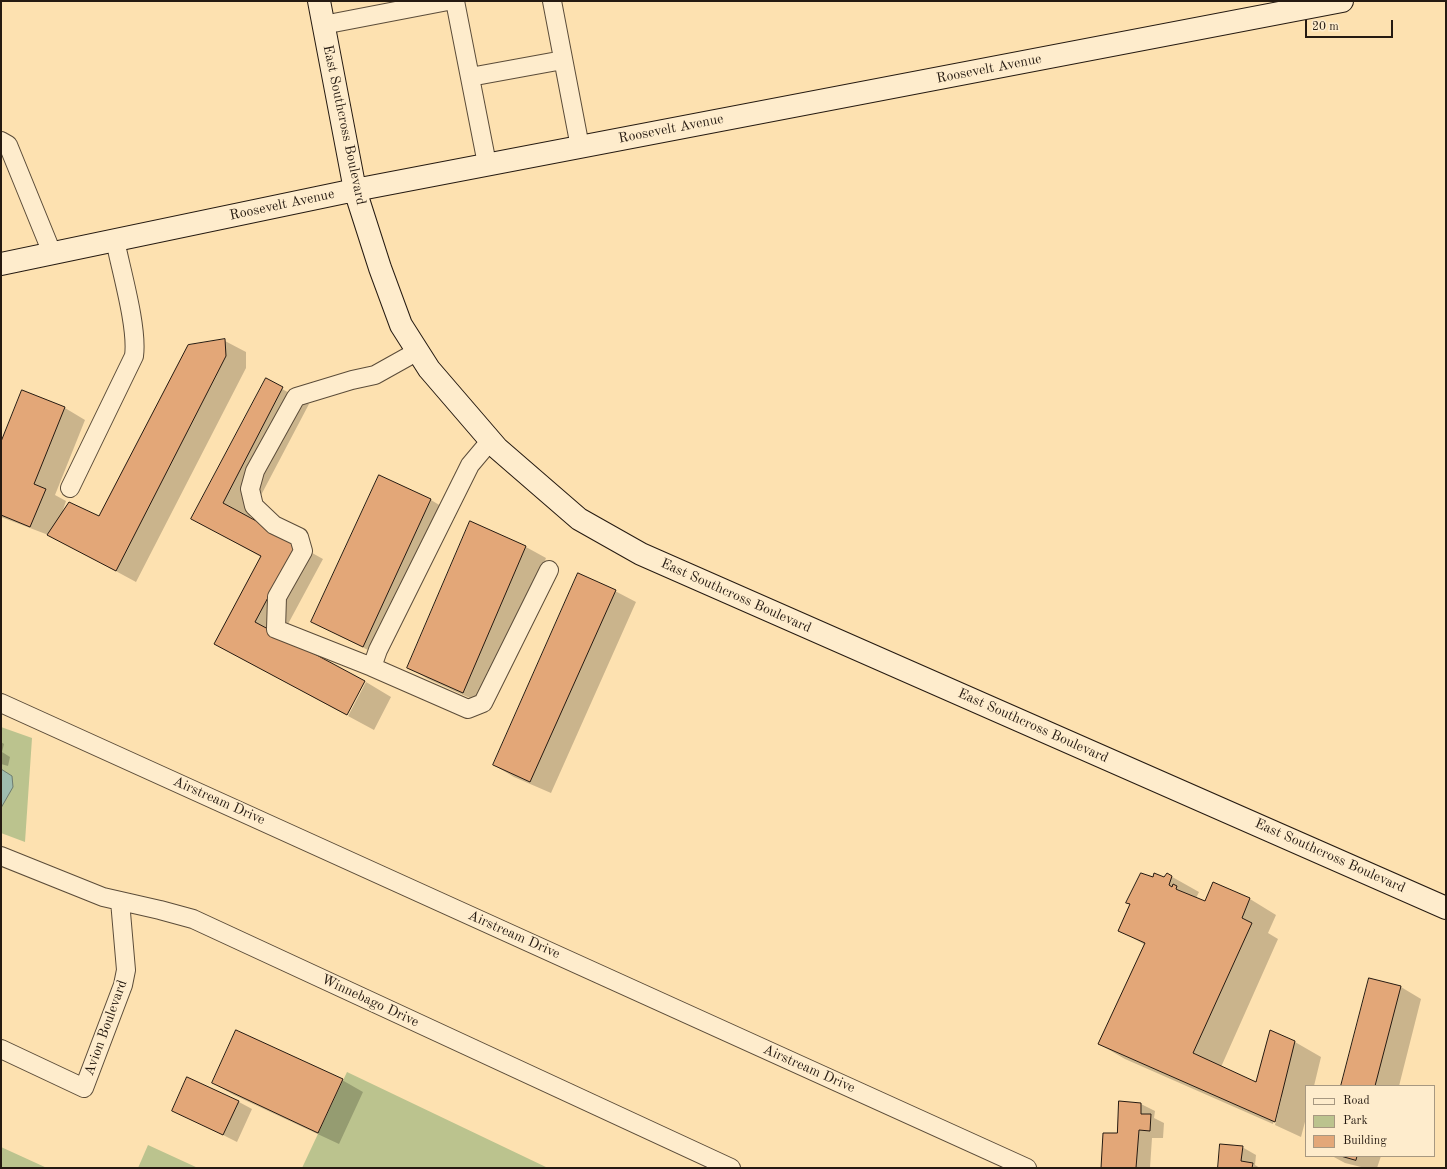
<!DOCTYPE html>
<style>
body{margin:0}
#map{position:relative;width:1447px;height:1169px;overflow:hidden;background:#fde1b0;font-family:"Old Standard TT",serif}
canvas{display:block}
.frame{position:absolute;inset:0;border:2px solid #251a11;pointer-events:none}
.legend{position:absolute;left:1305px;top:1085px;width:130px;height:72px;box-sizing:border-box;background:#feeccc;border:1px solid #a79881;margin:0;padding:5px 7px;list-style:none;font-size:12px;color:#251a11}
.legend li{display:flex;align-items:center;gap:8px;height:20px}
.legend b{width:20px;border:1px solid #a79881}
.scale{position:absolute;left:1305px;top:20px;width:88px;height:18px;box-sizing:border-box;border:2px solid #251a11;border-top:0;padding-left:5px;font-size:12px;line-height:14px;white-space:nowrap;color:#251a11;-webkit-text-stroke:3px #feeccc;paint-order:stroke}
</style>
<div id="map">
<canvas width="1447" height="1169"></canvas>
<div class="frame"></div>
<ul class="legend">
<li><b style="height:5px;background:#feeccc"></b>Road</li>
<li><b style="height:11px;background:#bbc38e"></b>Park</li>
<li><b style="height:11px;background:#e3a778"></b>Building</li>
</ul>
<div class="scale">20 m</div>
</div>
<script>
const ctx = document.querySelector('canvas').getContext('2d');
ctx.lineJoin = 'round';
function paint(path, color) {
  ctx.fillStyle = color;
  ctx.fill(path, 'evenodd');
}
function strokePath(path, color, width, dash) {
  ctx.strokeStyle = color;
  ctx.lineWidth = width;
  ctx.lineCap = dash ? 'butt' : 'round';
  ctx.setLineDash(dash || []);
  ctx.stroke(path);
}
function drawText(font, color, halo, rows, align = 'center') {
  ctx.font = font + ' "Old Standard TT",serif';
  ctx.lineWidth = 3.5;
  ctx.setLineDash([]);
  ctx.textBaseline = 'middle';
  ctx.strokeStyle = halo;
  ctx.fillStyle = color;
  for (const [text, x, y, turn = 0] of rows) {
    ctx.save();
    ctx.translate(x, y);
    ctx.rotate((+turn || 0) * Math.PI / 180);
    ctx.textAlign = isNaN(turn) ? turn : align;
    if (halo) ctx.strokeText(text, 0, 0);
    ctx.fillText(text, 0, 0);
    ctx.restore();
  }
}
paint(new Path2D(`
 M 1,727 L 32,738 L 25,842 L 1,833 Z
 M 347,1072 L 548,1168 L 302,1168 Z
 M 148,1145 L 198,1168 L 138,1168 Z
 M 1,1147 L 47,1168 L 1,1168 Z`), '#bbc38e');
const water = new Path2D(`
 M 1,769 L 12,776 L 13,787 L 1,808 Z`);
paint(water, '#9fbdaf');
strokePath(water, '#6e7c70', 1);
paint(new Path2D(`
 M 225,341 L 246,352 L 246,368 L 136,582 L 51,536 L 1,517 L 1,445 L 23,391 L 65,408 L 85,420 L 55,495 L 66,501 L 61,516 L 99,517 L 188,346 Z
 M 266,380 L 309,404 L 249,518 L 323,559 L 281,637 L 364,681 L 346,715 L 215,644 L 261,557 L 193,519 Z
 M 380,476 L 431,500 L 451,512 L 384,658 L 312,622 Z
 M 526,547 L 546,558 L 483,704 L 428,679 L 408,667 Z
 M 615,591 L 636,602 L 551,793 L 514,777 L 494,765 Z
 M 366,682 L 391,697 L 374,730 L 348,716 Z
 M 1,742 L 4,744 L 2,752 L 10,757 L 8,766 L 1,764 Z
 M 1167,874 L 1199,892 L 1196,898 L 1205,903 L 1214,883 L 1250,899 L 1276,915 L 1268,933 L 1278,939 L 1221,1067 L 1257,1084 L 1295,1042 L 1321,1057 L 1314,1086 L 1306,1086 L 1306,1118 L 1301,1137 L 1275,1125 L 1282,1096 L 1280,1096 L 1273,1124 L 1125,1059 L 1099,1044 L 1145,945 L 1120,930 L 1153,879 L 1165,879 Z
 M 1401,987 L 1421,999 L 1399,1086 L 1342,1086 Z
 M 342,1080 L 363,1092 L 339,1144 L 234,1095 L 213,1083 Z
 M 239,1102 L 252,1109 L 237,1142 L 173,1110 Z
 M 1120,1102 L 1141,1104 L 1155,1111 L 1154,1118 L 1164,1123 L 1163,1138 L 1152,1138 L 1150,1168 L 1102,1168 L 1118,1134 Z
 M 1242,1147 L 1256,1155 L 1255,1165 L 1260,1168 L 1219,1168 Z
 M 1332,1156 L 1381,1156 L 1377,1168 L 1365,1168 L 1345,1163 Z`), '#0003');
const building = new Path2D(`
 M 225,339 L 226,356 L 116,571 L 47,535 L 69,502 L 99,516 L 188,345 Z
 M 266,378 L 283,387 L 223,503 L 297,543 L 255,622 L 365,681 L 347,715 L 214,644 L 261,556 L 191,519 Z
 M 22,390 L 65,407 L 34,484 L 46,489 L 30,527 L 1,515 L 1,442 Z
 M 379,475 L 431,499 L 363,647 L 311,622 Z
 M 470,521 L 526,546 L 463,693 L 407,668 Z
 M 578,573 L 616,590 L 530,782 L 493,765 Z
 M 1141,873 L 1153,877 L 1154,873 L 1164,877 L 1167,873 L 1172,876 L 1169,885 L 1172,887 L 1173,884 L 1177,886 L 1176,889 L 1178,890 L 1205,901 L 1213,882 L 1250,898 L 1242,918 L 1252,923 L 1193,1053 L 1256,1082 L 1270,1030 L 1295,1041 L 1275,1122 L 1098,1044 L 1145,943 L 1118,931 L 1130,904 L 1126,903 Z
 M 1369,978 L 1401,986 L 1375,1086 L 1341,1086 Z
 M 236,1030 L 343,1079 L 318,1133 L 212,1083 Z
 M 187,1077 L 239,1101 L 223,1135 L 172,1111 Z
 M 1119,1101 L 1141,1103 L 1141,1114 L 1151,1114 L 1150,1131 L 1139,1130 L 1136,1168 L 1101,1168 L 1103,1133 L 1117,1133 Z
 M 1220,1144 L 1243,1146 L 1241,1161 L 1253,1163 L 1252,1168 L 1218,1168 Z
 M 1341,1156 L 1357,1156 L 1356,1160 Z`);
paint(building, '#e3a778');
strokePath(building, '#251a11', 1);
const service = new Path2D(`
 M 455,1 L 487,164
 M 552,1 L 580,147
 M 323,25 L 448,1
 M 470,77 L 563,60
 M 1,141 L 8,145 L 52,253
 M 491,440 L 470,465 L 378,650 L 372,667 L 468,709 L 483,703 L 549,570
 M 70,488 L 134,356 C 138,328 121,270 115,240
 M 372,667 L 276,629 L 277,597 L 303,551 L 299,537 L 274,525 L 254,506 L 250,489 L 255,471 L 296,397 L 352,380 L 375,375 L 418,351
 M 1,703 L 1027,1168
 M 1,856 L 103,897 L 160,910 L 193,919 L 731,1168
 M 1,1049 L 84,1088 L 123,985 L 126,970 L 120,901`);
const secondary = new Path2D(`
 M 319,1 L 355,190 L 380,268 L 401,325 L 429,369 L 497,448 L 579,519 L 641,554 L 1446,908
 M 1,264 L 355,190 L 1342,1`);
strokePath(service, '#5b4c39', 20);
strokePath(secondary, '#251a11', 24);
strokePath(service, '#feeccc', 18);
strokePath(secondary, '#feeccc', 22);
drawText('14px', '#251a11', '#feeccc', [
 ["Roosevelt Avenue",989,69,-11],
 ["East Southcross Boulevard",344,125,78],
 ["Roosevelt Avenue",671,129,-11],
 ["Roosevelt Avenue",282,205,-12],
 ["East Southcross Boulevard",736,596,24],
 ["East Southcross Boulevard",1033,726,24],
 ["Airstream Drive",219,801,24],
 ["East Southcross Boulevard",1330,856,24],
 ["Airstream Drive",514,935,24],
 ["Winnebago Drive",370,1001,25],
 ["Avion Boulevard",106,1028,-70],
 ["Airstream Drive",809,1069,24]
]);
</script>
